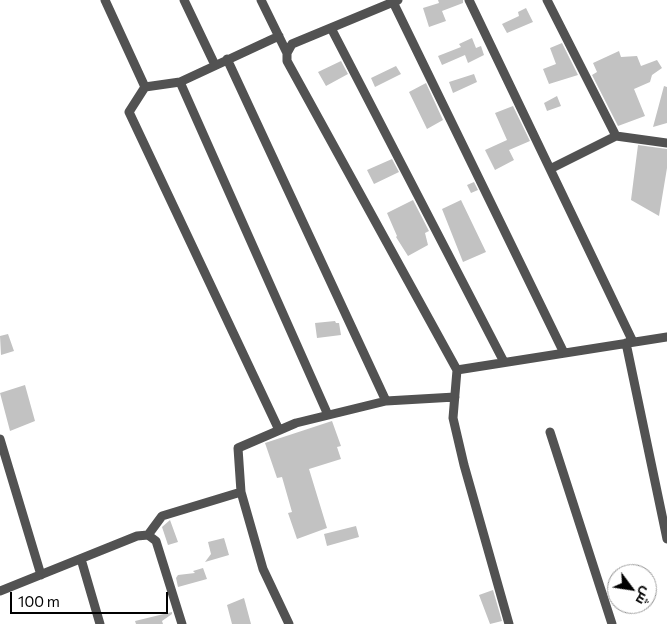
<!DOCTYPE html>
<meta charset="utf-8">
<style>
body{margin:0}
#map{position:relative;width:667px;height:624px;overflow:hidden;background:#fff;font-family:Commissioner,Cairo,sans-serif}
canvas{display:block}
.north{position:absolute;left:607px;top:564px;width:50px;height:50px;box-sizing:border-box;background:#fff;border:1px solid #999;border-radius:50%;rotate:121deg;font-size:14px;font-weight:700;line-height:20px;text-align:center;color:#000}
.north::after{content:'';display:block;margin:auto;width:18px;height:22px;background:#000;clip-path:polygon(50% 0,100% 100%,50% 72%,0 100%)}
.scale{position:absolute;left:10px;top:592px;width:158px;height:22px;box-sizing:border-box;border:2px solid #000;border-top:0;padding-left:6px;font-size:15px;line-height:18px;white-space:nowrap;color:#000;-webkit-text-stroke:4px #fff;paint-order:stroke}
</style>
<div id="map">
<canvas width="667" height="624"></canvas>
<div class="north">ش</div>
<div class="scale">100 m</div>
</div>
<script>
const ctx = document.querySelector('canvas').getContext('2d');
ctx.lineJoin = 'round';
function paint(path, color) {
  ctx.fillStyle = color;
  ctx.fill(path, 'evenodd');
}
function strokePath(path, color, width, dash) {
  ctx.strokeStyle = color;
  ctx.lineWidth = width;
  ctx.lineCap = dash ? 'butt' : 'round';
  ctx.setLineDash(dash || []);
  ctx.stroke(path);
}
paint(new Path2D(`
 M 438,0 L 463,0 L 463,3 L 442,11 L 446,21 L 429,27 L 423,8 L 439,3 Z
 M 526,8 L 533,22 L 507,33 L 502,24 L 519,16 L 518,12 Z
 M 472,38 L 476,48 L 481,46 L 484,55 L 468,63 L 465,55 L 442,65 L 438,56 L 461,47 L 459,44 Z
 M 562,43 L 578,75 L 549,84 L 543,69 L 556,64 L 550,48 Z
 M 619,51 L 621,57 L 637,56 L 641,66 L 657,60 L 662,68 L 652,75 L 650,82 L 634,89 L 645,116 L 618,126 L 592,75 L 597,72 L 593,63 Z
 M 341,61 L 348,74 L 326,86 L 318,72 Z
 M 396,66 L 401,74 L 375,87 L 371,78 Z
 M 474,74 L 477,82 L 453,93 L 449,82 Z
 M 426,83 L 443,120 L 427,129 L 409,92 Z
 M 664,86 L 667,87 L 667,123 L 653,127 Z
 M 557,96 L 561,106 L 547,111 L 544,103 Z
 M 513,106 L 530,141 L 509,150 L 514,160 L 495,170 L 485,150 L 507,140 L 495,113 Z
 M 638,145 L 667,149 L 667,168 L 659,216 L 631,200 Z
 M 392,159 L 399,172 L 374,184 L 367,170 Z
 M 474,182 L 478,190 L 471,193 L 467,185 Z
 M 413,200 L 429,231 L 425,233 L 428,245 L 408,256 L 396,237 L 397,236 L 387,213 Z
 M 461,200 L 486,252 L 463,262 L 442,209 Z
 M 335,321 L 336,323 L 339,323 L 341,335 L 317,338 L 315,323 Z
 M 8,334 L 14,351 L 1,355 L 0,336 Z
 M 25,385 L 35,421 L 10,431 L 0,393 Z
 M 332,421 L 341,446 L 337,447 L 341,459 L 309,469 L 327,528 L 297,539 L 288,513 L 292,512 L 282,477 L 277,478 L 265,443 Z
 M 170,520 L 178,542 L 168,545 L 162,527 Z
 M 356,526 L 359,537 L 327,546 L 324,534 Z
 M 224,538 L 229,555 L 205,562 L 211,554 L 208,542 Z
 M 203,568 L 207,579 L 178,587 L 176,578 L 178,575 L 195,573 L 193,571 Z
 M 493,590 L 502,621 L 490,624 L 479,595 Z
 M 244,598 L 251,624 L 232,624 L 227,605 Z
 M 172,612 L 172,614 L 162,621 L 163,624 L 136,624 L 135,621 Z`), '#c2c2c2');
strokePath(new Path2D(`
 M 105,0 L 145,87
 M 184,0 L 215,65
 M 261,0 L 287,53 L 287,61 L 457,370 L 453,418 L 464,465 L 509,624
 M 469,0 L 633,342
 M 547,0 L 616,136
 M 393,2 L 564,353
 M 331,28 L 504,362
 M 279,36 L 180,82 L 145,87 L 129,112 L 279,430
 M 287,53 L 292,44 L 398,0
 M 227,59 L 386,401
 M 180,82 L 328,415
 M 550,169 L 616,136 L 667,143
 M 626,343 L 667,539
 M 457,370 L 667,337
 M 550,432 L 612,624
 M 0,439 L 41,575
 M 148,535 L 162,516 L 241,492
 M 81,559 L 100,624
 M 0,591 L 137,536 L 148,535 L 156,541 L 182,624
 M 289,624 L 263,569 L 241,492 L 238,448 L 296,423 L 386,401 L 455,397`), '#525252', 9);
</script>
